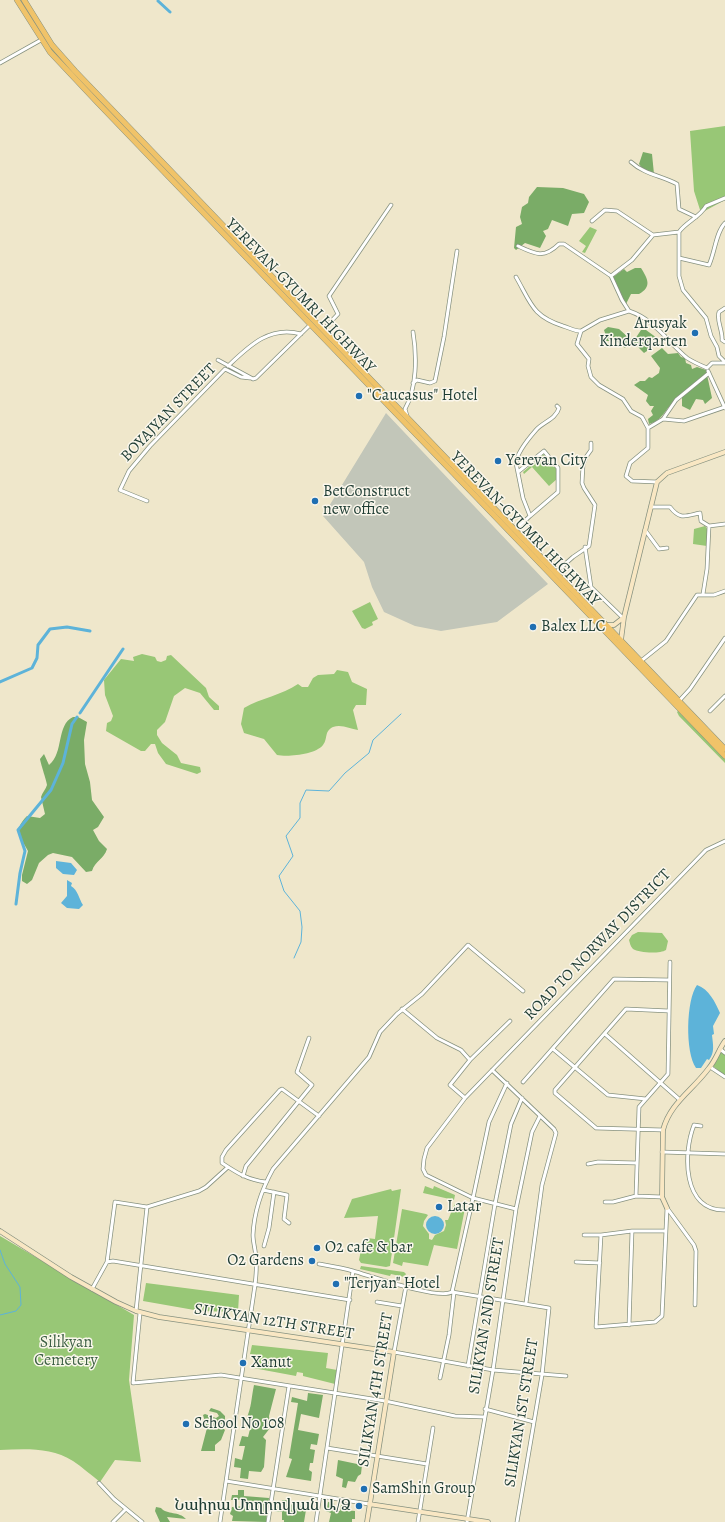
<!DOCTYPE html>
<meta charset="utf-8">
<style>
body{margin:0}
canvas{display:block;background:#efe7cb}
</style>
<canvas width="725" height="1522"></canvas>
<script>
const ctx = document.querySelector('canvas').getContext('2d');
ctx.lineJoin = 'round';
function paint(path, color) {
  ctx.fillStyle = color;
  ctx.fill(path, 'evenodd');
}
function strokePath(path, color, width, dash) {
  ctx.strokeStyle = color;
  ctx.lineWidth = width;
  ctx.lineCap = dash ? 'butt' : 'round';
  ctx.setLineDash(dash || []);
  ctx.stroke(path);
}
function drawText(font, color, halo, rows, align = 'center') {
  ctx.font = font + ' Alegreya,"Noto Serif Armenian",serif';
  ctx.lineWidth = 3;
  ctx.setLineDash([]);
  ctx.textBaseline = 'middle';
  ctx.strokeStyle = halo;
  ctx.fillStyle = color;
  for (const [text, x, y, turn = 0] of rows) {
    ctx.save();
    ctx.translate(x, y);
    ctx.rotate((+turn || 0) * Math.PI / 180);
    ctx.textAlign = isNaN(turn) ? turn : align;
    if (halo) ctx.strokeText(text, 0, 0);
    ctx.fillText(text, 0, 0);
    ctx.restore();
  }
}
paint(new Path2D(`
 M 386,413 L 548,584 L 497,622 L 441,631 L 415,626 L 384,612 L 372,587 L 364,562 L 323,516 Z`), '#c2c6b9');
paint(new Path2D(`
 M 19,0 L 22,0 L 52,47 L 274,282 L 273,283 L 63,64 L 50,49 Z
 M 725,126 L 725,200 L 701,213 L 694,191 L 690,131 Z
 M 590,227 L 597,230 L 585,253 L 582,252 L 586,246 L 579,241 Z
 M 544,454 L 557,470 L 557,479 L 549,486 L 532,467 L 524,474 L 523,472 Z
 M 705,526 L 708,530 L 707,546 L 693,544 L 694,529 Z
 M 370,602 L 378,619 L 372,622 L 373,625 L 365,629 L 362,628 L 352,611 Z
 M 142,654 L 155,657 L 157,661 L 161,662 L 166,660 L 167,656 L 171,655 L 206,688 L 209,697 L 219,706 L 219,710 L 214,710 L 200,693 L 185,688 L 174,696 L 165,722 L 157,730 L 157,735 L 162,743 L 177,755 L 181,763 L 200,767 L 201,772 L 197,774 L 166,764 L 158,753 L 155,744 L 151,744 L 145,751 L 141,751 L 106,731 L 107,723 L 111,721 L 113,716 L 105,695 L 104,680 L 121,659 L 134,661 L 133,657 Z
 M 337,670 L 348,672 L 352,682 L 367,689 L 366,705 L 356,705 L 353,710 L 358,730 C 350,729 342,724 333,727 C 324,731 328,739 323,745 C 315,755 288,757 277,755 L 264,739 L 244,733 L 241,724 L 244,708 C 261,698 282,695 298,684 L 302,687 L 308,687 L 313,678 L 318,675 L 334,674 Z
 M 678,711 L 725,758 L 725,763 L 679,716 L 677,712 Z
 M 638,932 L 662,933 L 668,941 L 666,950 C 660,954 639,953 633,949 C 630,946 630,943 629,940 L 632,935 Z
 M 721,1052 L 725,1055 L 725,1076 L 713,1066 Z
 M 425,1186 L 433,1189 L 434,1186 L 455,1195 L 454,1200 L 423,1193 Z
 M 391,1189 L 392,1191 L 401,1189 L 390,1266 L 386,1267 L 361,1263 L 359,1260 L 361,1250 L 366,1248 L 367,1238 L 375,1239 L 378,1216 L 344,1218 L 352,1199 Z
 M 455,1203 L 462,1204 L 465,1208 L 457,1249 L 434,1245 L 428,1266 L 403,1262 L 402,1266 L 393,1263 L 402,1209 L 426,1214 L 428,1215 L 424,1221 L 423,1226 L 429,1234 L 429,1239 L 432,1240 L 435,1235 L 444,1231 L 446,1225 L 445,1220 L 448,1220 Z
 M 0,1236 L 134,1315 L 129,1380 L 141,1462 L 115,1460 L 100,1482 C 91,1475 82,1467 73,1461 C 51,1447 25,1449 0,1450 Z
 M 361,1266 L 404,1272 L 406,1274 L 404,1277 L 391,1274 L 390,1276 L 360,1269 Z
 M 146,1283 L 239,1295 L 238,1312 L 200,1311 L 143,1301 Z
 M 252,1345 L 328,1353 L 326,1368 L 337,1370 L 335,1384 L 303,1376 L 303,1373 L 297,1372 L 296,1376 L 253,1368 L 255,1355 L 250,1354 Z`), '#98c776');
paint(new Path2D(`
 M 643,152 L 652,154 L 654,174 L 642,168 L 639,164 Z
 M 537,187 L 563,188 L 584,194 L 589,202 L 584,213 L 572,214 L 568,226 L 552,220 L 548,229 L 543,231 L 546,236 L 540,248 L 525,243 L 516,250 L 514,248 L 516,227 L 522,224 L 520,217 L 522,207 L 528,203 L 529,197 Z
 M 635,268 L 641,268 C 648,279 652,287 639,294 L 631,294 L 626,304 L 621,296 L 613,277 L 624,269 L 627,272 Z
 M 608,327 L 619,329 L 629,338 L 635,339 L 641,330 L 646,330 L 657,338 L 648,344 L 650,349 L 644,353 L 636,345 L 628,345 L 625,348 L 612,338 L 609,341 L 604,341 L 604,337 L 606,336 L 604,330 Z
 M 662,348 L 668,354 L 678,353 L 681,357 L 685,358 L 686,363 L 691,365 L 692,369 L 697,367 L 706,370 L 712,398 L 705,404 L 703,400 L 696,399 L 690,410 L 682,406 L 682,397 C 666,402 666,420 649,424 L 648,419 L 653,415 L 651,411 L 654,406 L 650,406 L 646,401 L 648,395 L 634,385 L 640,381 L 645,381 L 649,377 L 652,378 L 659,373 L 660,368 L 651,356 Z
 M 73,717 L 78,717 L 87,722 L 84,740 L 85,764 L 90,782 L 92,800 L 104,817 L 98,827 L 93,830 L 99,841 L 107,849 C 104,859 95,861 92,871 L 86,872 L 72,857 L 53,853 L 48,855 L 39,863 L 32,880 L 27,884 L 22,881 L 22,875 L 28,851 C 20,836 13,830 27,816 L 40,818 L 45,814 L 41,797 C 42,793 46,789 47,785 C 47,782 41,765 40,759 L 44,754 L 49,765 C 64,753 56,725 73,717 Z
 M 254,1385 L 276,1389 L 269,1416 L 270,1428 L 263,1437 L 266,1440 L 264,1467 L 261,1472 L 249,1471 L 248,1479 L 240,1478 L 241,1468 L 234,1467 L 235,1458 L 242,1460 L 245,1446 L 239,1446 L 242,1436 L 248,1437 L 251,1425 L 246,1420 C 252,1406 251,1399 254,1385 Z
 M 308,1393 L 323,1395 L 319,1418 L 301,1414 L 298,1430 L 319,1434 L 317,1445 L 311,1444 L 310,1449 L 315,1450 L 313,1463 L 310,1463 L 309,1470 L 312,1472 L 311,1481 L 286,1477 L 292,1459 L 289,1458 L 298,1403 L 291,1402 L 292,1397 L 307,1401 Z
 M 211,1408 L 220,1411 L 225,1416 L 225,1421 L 220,1425 L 225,1430 L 221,1440 L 215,1445 L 215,1451 L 201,1451 L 207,1428 L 203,1415 L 205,1414 L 216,1418 L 219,1416 L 217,1413 L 209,1411 Z
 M 338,1460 L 362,1465 L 361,1474 L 358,1476 L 355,1482 L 348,1481 L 346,1488 L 342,1487 L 343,1479 L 336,1476 Z
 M 238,1490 L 244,1490 L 244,1496 L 269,1498 L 266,1522 L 232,1521 L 233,1516 L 230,1514 L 232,1507 L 246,1506 L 246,1500 L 231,1500 L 232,1495 L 238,1495 Z
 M 282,1500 L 287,1500 L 287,1504 L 303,1506 L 302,1509 L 306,1510 L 304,1522 L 284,1522 L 284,1520 L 282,1520 L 282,1512 L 274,1511 L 274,1505 L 281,1506 Z
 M 328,1502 L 334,1503 L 335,1510 L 340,1511 L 341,1505 L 344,1505 L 344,1510 L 355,1511 L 355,1519 L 352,1519 L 352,1522 L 329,1522 L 331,1513 L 326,1511 Z
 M 156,1507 L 161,1508 C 167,1515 179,1511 186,1519 L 167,1517 L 170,1522 L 160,1522 L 155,1511 Z`), '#7aac67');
paint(new Path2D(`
 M 56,861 L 71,863 L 77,870 L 74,875 L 63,874 L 56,868 Z
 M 67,880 L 72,883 L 71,886 C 78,890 79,899 83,905 L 79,909 L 67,908 L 61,903 L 67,896 Z
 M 697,985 C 709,989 715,1002 720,1013 L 713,1026 L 714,1034 L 712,1035 C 713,1045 715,1052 709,1060 L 707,1059 L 701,1068 L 696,1068 C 685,1052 686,1000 697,985 Z
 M426 1225a9 9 0 1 1 18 0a9 9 0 1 1-18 0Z`), '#5db3d9');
strokePath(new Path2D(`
 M 294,958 L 301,942 L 302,927 L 300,911 L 284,891 L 279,876 L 293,856 L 286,836 L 300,818 L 300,803 L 306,790 L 329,791 L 345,773 L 369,753 L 373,740 L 401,714
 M 0,1250 L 5,1264 L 20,1287 L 21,1305 L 16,1311 L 0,1315`), '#5db3d9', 1);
strokePath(new Path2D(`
 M 158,1 L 170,12
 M 0,682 L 32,668 L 37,658 L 38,645 L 50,629 L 67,627 L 90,631
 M 80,713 L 123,649
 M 16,904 L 20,873 L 25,851 L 18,830 L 51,790 L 63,763 L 72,724 L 77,717`), '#5db3d9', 3);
const street = new Path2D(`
 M 0,63 L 41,40
 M 631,162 C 644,174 662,176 677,184 L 679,209 L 696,217
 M 592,221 L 605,210 L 617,211 L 653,235 L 679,232 C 686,222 700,217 706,206 L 725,198
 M 679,232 L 679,276 L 683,290 L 706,318 L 711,336 L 717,347 L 719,356 L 725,362
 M 518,246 C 535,254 544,259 559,244 L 564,244 L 611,276
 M 679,258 L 709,265 C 715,252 716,232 725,223
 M 516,277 C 531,303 532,316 563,326 C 570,328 574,331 581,331
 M 725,308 L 719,312 C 716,320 723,331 722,340 L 725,342
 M 629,311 L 600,320 L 581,331 L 577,344 L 589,359 L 588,366 L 591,377 L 599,385 L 623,399 L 631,411 L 642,417 L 648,428
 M 629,311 L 622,300 L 611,276 L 632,260 L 653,235
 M 629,311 C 654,319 668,342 687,358 C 693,362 700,365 707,368
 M 323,330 L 338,314 L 329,296 L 391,205
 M 218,360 L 253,379 L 256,378 L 310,325
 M 228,366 C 249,346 270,325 301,334
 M 707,368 L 712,363 L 725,363
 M 708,371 L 725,408
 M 413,383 L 417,380 L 430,383 L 435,381 L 444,337 L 457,251
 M 407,416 L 405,409 C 417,388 417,356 413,332
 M 663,419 L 676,400 L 709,373
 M 518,472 L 544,451 L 558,468 L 558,492 L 530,516
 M 657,482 L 632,481 L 626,476 L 630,463 L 648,448 L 648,428 L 663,419 L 684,421 L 725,407
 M 147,501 L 120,490 L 129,471 L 150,446 L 225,369 L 241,377 L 250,378
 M 651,507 L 670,507 C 680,520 685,516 700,513 L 701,521 L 709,526 L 725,524
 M 515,530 L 530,516 L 523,498 L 516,463 C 517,452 529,438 536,430 C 543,422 556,419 559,408 L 557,406
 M 645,530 L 659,549 L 667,548
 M 585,547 L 591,587 L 623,618
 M 556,572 L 573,557 L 589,546 L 595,505 L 584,488 L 582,483 L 583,465 L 586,457 L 591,450 L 591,443
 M 703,594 L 707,569 L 709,526
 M 641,661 L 666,641 L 697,595 L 714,595 L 725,591
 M 679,701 L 690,689 L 725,638
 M 710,711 L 725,696
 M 402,1009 L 437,1038 L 461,1050 L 470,1060
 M 605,1034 L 680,1100
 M 553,1049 L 608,1095 L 646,1099
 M 720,1049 L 725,1053
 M 710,1067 L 725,1077
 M 492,1070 L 554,1129 L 556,1133 L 542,1185 L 526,1303
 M 523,1082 L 614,979 L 669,980
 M 507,1083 L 489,1122 L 473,1198 L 516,1209
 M 465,1098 L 450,1085 L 470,1060 L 510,1021
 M 701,1126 L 694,1125 C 683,1153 682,1211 725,1210
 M 663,1130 L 596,1128 L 555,1093 L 555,1090 L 626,1009 L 669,1011
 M 662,1152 L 725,1154
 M 588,1164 L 598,1162 L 637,1163
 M 243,1176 L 246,1166 L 312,1085 L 297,1072 L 309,1038
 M 266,1182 C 248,1180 237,1173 222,1163 L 222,1157 L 226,1150 L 280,1090 L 282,1089 L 319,1116
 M 263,1190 L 287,1195 L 284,1219 L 289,1223
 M 636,1196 L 639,1107 L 668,1074 L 670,962
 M 605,1202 L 613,1202 L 636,1196 L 662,1197
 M 667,1208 L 694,1245 L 696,1251 L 695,1305
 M 584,1235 L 601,1235 L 632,1231 L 666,1231
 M 601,1235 L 596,1327 L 655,1322 L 662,1316 L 667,1208
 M 264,1246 L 269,1228 L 274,1192
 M 107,1262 L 113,1261 L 350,1300
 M 576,1262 L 600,1263
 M 319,1264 C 330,1266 342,1268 353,1271 C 371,1276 438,1300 452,1292 L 473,1198 L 426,1175 L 423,1169 L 424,1159 L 427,1148 L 465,1098 L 706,850 L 725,841
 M 406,1286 L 394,1352 L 493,1370 L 566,1376
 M 92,1289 L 107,1262 L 115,1202 L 147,1207 L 199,1191 L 206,1187 L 227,1168
 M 452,1292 L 549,1308 L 542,1375 L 517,1522
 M 377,1302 L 402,1306
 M 136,1311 L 147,1207
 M 140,1313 L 133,1383 L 221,1375 L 385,1401 L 455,1416 L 484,1417
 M 629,1325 L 632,1231
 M 468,1366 L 495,1204 L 511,1124 L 522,1098
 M 440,1378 L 449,1335 L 454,1292
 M 485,1409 L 534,1422
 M 327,1448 L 427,1464
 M 226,1481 L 369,1504
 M 99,1483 L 114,1499 L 142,1522
 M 113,1522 L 125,1510
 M 220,1522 L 255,1285 C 256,1276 257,1268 256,1260 C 256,1251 253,1243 253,1235 C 254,1211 262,1189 273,1169 L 369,1057 L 380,1032 L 397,1014 L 422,994 L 468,945 L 523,991
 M 268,1522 L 289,1386
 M 316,1522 L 353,1271
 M 418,1522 L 433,1428
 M 467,1522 L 493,1370 L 516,1209 L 532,1132 L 540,1116`);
const secondary = new Path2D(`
 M 607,625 L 614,625 L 623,618
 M 621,640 L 624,617 L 657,482 L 667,473 L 725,452
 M 667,1208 L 662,1197 L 663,1130 C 670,1103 693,1090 709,1068 C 716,1060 719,1049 725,1041
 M 0,1231 L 71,1277 L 116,1302 L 136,1311 L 159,1317 L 394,1352 L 367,1522
 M 369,1504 L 488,1522`);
const highway = new Path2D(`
 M 17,0 L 50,52 L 97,102 L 725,756
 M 24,0 L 52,45 L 75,71 L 725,749`);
strokePath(street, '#879280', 4.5);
strokePath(secondary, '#879280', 5.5);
strokePath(highway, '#879280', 6);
strokePath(street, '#fff', 3);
strokePath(secondary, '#f9e7c3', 4);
strokePath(highway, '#f0c369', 5);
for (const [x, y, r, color] of [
 [695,333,4,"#1f6fb2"],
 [359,396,4,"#1f6fb2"],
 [498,461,4,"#1f6fb2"],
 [315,501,4,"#1f6fb2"],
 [533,627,4,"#1f6fb2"],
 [439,1207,4,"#1f6fb2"],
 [317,1248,4,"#1f6fb2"],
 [312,1261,4,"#1f6fb2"],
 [336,1284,4,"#1f6fb2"],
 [243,1363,4,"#1f6fb2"],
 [186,1424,4,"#1f6fb2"],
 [364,1489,4,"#1f6fb2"],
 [359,1506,4,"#1f6fb2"]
]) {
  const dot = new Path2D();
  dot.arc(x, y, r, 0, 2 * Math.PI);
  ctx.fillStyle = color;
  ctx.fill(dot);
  strokePath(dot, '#fbf7ec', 1.5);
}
drawText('16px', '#1f3d34', '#fbf7ec', [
 ["YEREVAN-GYUMRI HIGHWAY",300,296,46],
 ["BOYAJYAN STREET",169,413,-46],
 ["YEREVAN-GYUMRI HIGHWAY",525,529,46],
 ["ROAD TO NORWAY DISTRICT",598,945,-46],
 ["SILIKYAN 2ND STREET",487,1316,-81],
 ["SILIKYAN 12TH STREET",274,1322,9],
 ["SILIKYAN 4TH STREET",376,1390,-81],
 ["SILIKYAN 1ST STREET",522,1413,-81]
]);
drawText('16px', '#1f3d34', '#fbf7ec', [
 ["Arusyak",687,324,"right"],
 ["Kinderqarten",687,342,"right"],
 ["\"Caucasus\" Hotel",367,396],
 ["Yerevan City",506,461],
 ["BetConstruct",323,492],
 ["new office",323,510],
 ["Balex LLC",541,627],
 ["Latar",447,1207],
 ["O2 cafe & bar",325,1248],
 ["O2 Gardens",304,1261,"right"],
 ["\"Terjyan\" Hotel",344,1284],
 ["Xanut",251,1363],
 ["School No 108",194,1424],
 ["SamShin Group",372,1489],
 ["Նաիրա Մողրովյան Ա/Ձ",351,1506,"right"]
], 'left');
drawText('16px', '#3d6044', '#fbf7ec', [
 ["Silikyan",66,1343],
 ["Cemetery",66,1361]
]);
</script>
